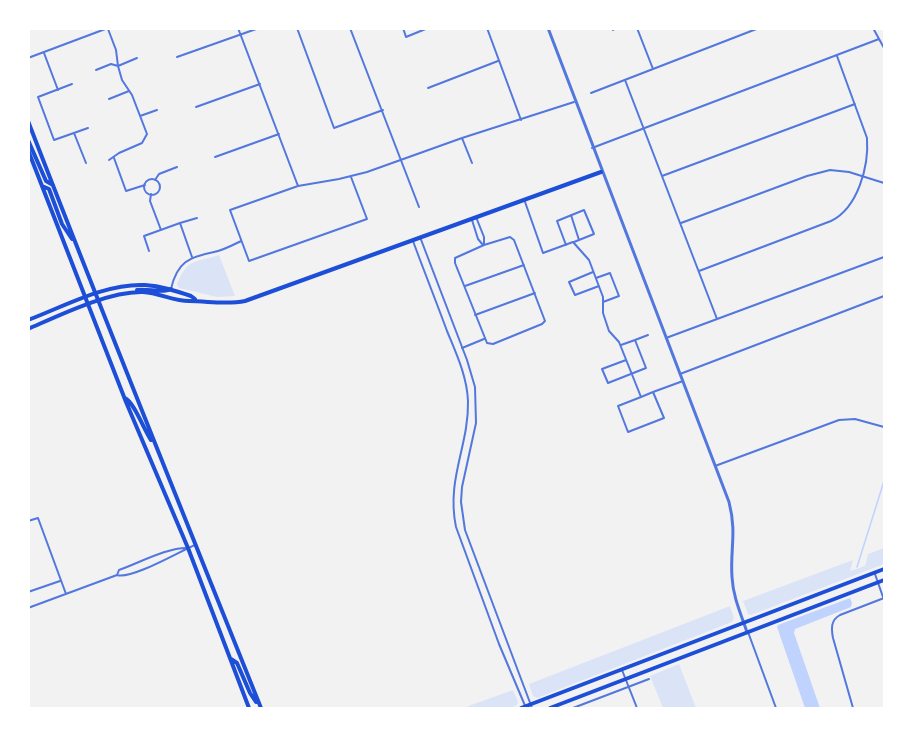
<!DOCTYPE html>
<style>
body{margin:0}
#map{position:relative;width:913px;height:737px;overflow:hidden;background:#f2f2f2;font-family:Quicksand,sans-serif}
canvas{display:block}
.frame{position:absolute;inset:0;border:30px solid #fff;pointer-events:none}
</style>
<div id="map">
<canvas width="913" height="737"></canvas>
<div class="frame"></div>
</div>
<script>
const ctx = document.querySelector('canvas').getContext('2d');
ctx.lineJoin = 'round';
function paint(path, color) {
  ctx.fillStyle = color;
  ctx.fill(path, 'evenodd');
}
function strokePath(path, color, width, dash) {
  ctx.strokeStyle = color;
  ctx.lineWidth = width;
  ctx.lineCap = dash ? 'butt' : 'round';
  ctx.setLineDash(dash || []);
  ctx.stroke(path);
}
paint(new Path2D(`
 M 219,255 L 235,296 L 217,297 L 179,288 L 177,284 C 188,257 196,263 219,255 Z
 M 884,548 L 884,564 L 751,615 L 748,614 L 743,601 L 853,560 L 850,571 L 865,566 L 868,554 Z
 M 730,606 L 734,618 L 732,622 L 537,698 L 533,696 L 529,684 Z
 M 679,664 L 696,708 L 663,708 L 650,676 Z
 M 513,690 L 518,702 L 516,706 L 508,708 L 463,708 Z`), '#dbe4f7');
paint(new Path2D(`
 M 850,598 L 852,603 L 851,607 L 795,629 L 794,633 L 820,708 L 805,708 L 777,627 L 778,625 Z`), '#bfd3fe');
strokePath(new Path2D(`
 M 857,567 L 884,481`), '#bfd3fe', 1.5);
strokePath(new Path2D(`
 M 238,28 L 298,186
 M 297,28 L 334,128 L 383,110
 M 350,28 L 419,207
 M 403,28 L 406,37 L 428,28
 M 487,28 L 521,120
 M 637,28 L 653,69
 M 873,28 L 884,48
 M 108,29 L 116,50 L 118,66 L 137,58
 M 613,30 L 616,28
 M 44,53 L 58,90
 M 177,57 L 259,28
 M 28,58 L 108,28
 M 96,70 L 111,64 L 118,66 L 122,80 L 132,95 L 147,134 L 142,143 L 119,153 L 109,160
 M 625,80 L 717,319
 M 72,84 L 38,97 L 54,140 L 88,128
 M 428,88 L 498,61
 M 591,93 L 759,28
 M 109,99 L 129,91
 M 196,107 L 260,84
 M 140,116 L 157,110
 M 74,133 L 86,163
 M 462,138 L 472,163
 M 592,148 L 879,39
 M 215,157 L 279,134
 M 114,158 L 126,191 L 145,185
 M 662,176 L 855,104
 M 351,177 L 367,219 L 249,261 L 230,210 L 298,186 L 339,179 L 367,172 L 462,138 L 574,102
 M144 187a8 8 0 1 1 16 0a8 8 0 1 1-16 0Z
 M 155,180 L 159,174 L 177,167
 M 151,194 L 150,201 L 161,230
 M 524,199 L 543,253 L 573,242 L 589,260 L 603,297 L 603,313 L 609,331 L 619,342 L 641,397 L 618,406 L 628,432 L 664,418 L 653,392 L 683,381
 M 571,215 L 579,240
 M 476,217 L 484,237 L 484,245
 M 472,220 L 478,239 L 483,245
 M 681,223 L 807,176 L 830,170 L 849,172 L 884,183
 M 420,237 L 467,360 L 475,387 L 476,423 L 462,487 L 461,502 L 465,530 L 532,708
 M 510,237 L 514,240 L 545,321 L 542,324 L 493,344 L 487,343 L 455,263 L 455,258 L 484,245 Z
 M 413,241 C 424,271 436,301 447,331 C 456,353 467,376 468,401 C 469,446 446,479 456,527 L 499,644 L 526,708
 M 566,245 L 557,221 L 584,210 L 594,234 L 574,242
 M 149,251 L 144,236 L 180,223
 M 192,257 L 180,223 L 197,218
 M 699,271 L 831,221 C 858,208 869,166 867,138 L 837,56
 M 593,272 L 569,282 L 575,295 L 599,286
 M 596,278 L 610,273 L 619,296 L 603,302
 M 465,286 L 524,265
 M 171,289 C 177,262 189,257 214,252 C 224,250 233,245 241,241
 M 475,315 L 535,293
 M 666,338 L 884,257
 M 635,340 L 648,335
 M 621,345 L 635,340 L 646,368 L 608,383 L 602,369 L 626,360
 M 462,348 L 484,339
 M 680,374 L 884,296
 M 641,397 L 653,392
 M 715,466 L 839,420 L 855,419 L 884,427
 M 28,521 L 38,518 L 66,594
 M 875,574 L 884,600
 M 117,575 L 119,570 C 139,563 168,547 188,548
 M 28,592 L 60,581
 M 28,608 L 117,575 C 131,580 180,551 195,545
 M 748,632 L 776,708
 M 622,670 L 637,708
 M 573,708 L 649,679
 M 853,708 L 833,638 C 831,628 831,620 840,615 L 884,598`), '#5277de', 2);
strokePath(new Path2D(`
 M 548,28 L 729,502 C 737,533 730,549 732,577 C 733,597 741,614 747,632`), '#5277de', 3);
strokePath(new Path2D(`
 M 137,290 C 148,288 162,294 171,289
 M 28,320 C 65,306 106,283 145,285 C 161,286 176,291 191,296 L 195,299
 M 28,329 C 60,315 109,291 143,292 C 159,293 174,301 189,301 C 208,301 226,305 245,301 L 601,172`), '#1d4ed8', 4);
strokePath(new Path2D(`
 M 28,121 C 104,318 183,513 261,708
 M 28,140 L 46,181 L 53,185
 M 28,150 L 126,402 L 188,548 L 249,708
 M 42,186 L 49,189 L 62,224 L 72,239
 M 125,398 C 134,402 144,430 151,440
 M 231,659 L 237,663 L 250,693 L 256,702
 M 521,708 L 884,569
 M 550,708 L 884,580`), '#1d4ed8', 4);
</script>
